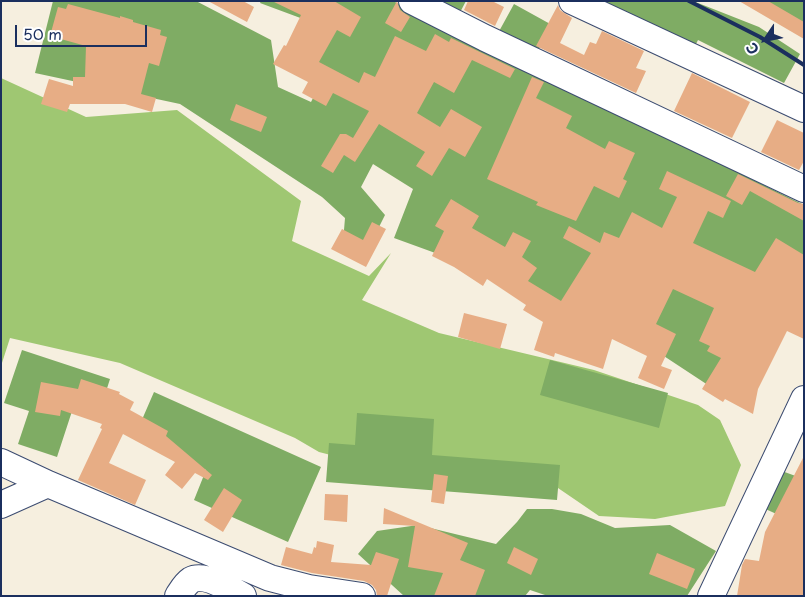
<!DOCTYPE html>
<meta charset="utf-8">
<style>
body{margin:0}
#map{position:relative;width:805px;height:597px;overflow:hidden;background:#f6efdf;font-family:"Playpen Sans",sans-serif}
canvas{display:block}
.frame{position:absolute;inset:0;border:2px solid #1b2f5e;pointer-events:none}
.north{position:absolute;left:740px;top:15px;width:50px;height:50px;-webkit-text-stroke:4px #fff;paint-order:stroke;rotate:236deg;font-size:14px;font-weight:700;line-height:20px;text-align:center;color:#1b2f5e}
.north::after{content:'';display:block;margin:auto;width:18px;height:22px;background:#1b2f5e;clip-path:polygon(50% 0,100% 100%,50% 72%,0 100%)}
.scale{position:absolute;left:15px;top:25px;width:132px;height:22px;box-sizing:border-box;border:2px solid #1b2f5e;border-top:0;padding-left:6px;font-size:15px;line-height:18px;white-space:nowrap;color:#1b2f5e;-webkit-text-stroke:4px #fff;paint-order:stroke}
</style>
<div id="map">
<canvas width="805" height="597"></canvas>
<div class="frame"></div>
<div class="north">С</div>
<div class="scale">50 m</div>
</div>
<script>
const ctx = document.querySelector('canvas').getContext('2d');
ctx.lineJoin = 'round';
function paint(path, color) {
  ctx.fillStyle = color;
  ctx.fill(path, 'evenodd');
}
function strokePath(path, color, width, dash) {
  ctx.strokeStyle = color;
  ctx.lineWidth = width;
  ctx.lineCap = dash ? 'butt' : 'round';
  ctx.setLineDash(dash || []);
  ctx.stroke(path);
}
paint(new Path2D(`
 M 1,78 L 86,117 L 177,110 L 301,201 L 292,241 L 369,276 L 391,253 L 362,300 L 439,333 L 594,370 L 698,405 L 720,420 L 741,465 L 725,506 L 655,519 L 599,516 L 558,488 L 354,461 L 319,452 L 295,438 L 120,363 L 10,338 L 1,366 Z`), '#9fc772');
paint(new Path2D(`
 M 53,1 L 196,1 L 271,40 L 278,87 L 311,102 L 317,90 L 300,70 L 322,26 L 260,3 L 261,1 L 393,1 L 804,205 L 804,279 L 717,391 L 638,339 L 482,270 L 394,238 L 413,189 L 373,164 L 361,187 L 385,215 L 367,251 L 343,242 L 345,218 L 322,197 L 180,104 L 35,73 Z
 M 422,1 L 466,1 L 456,20 Z
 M 598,1 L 693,1 L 759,27 L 800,54 L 784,83 L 698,40 L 694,48 Z
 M 754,1 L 804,1 L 804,31 Z
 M 514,4 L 552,25 L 535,56 L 497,35 Z
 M 22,350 L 110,379 L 101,407 L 76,399 L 57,457 L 18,444 L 29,411 L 4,403 Z
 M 550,360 L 668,393 L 659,428 L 540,395 Z
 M 154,392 L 321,467 L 288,542 L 194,500 L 206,470 L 134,438 Z
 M 357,413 L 434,419 L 432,455 L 560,465 L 557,500 L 326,482 L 329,443 L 355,445 Z
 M 779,470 L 804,479 L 792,521 L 761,507 Z
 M 527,509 L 552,509 L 581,514 L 615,528 L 670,525 L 716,551 L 687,596 L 548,596 L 530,590 L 525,596 L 404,596 L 358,554 L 377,531 L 418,525 L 496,544 L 517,522 Z`), '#7fac64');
paint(new Path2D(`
 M 208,1 L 243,1 L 254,7 L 247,22 Z
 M 272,1 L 334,1 L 361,17 L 350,37 L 337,30 L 319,62 L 359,83 L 364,72 L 375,77 L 395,36 L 426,51 L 435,34 L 449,42 L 451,38 L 515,69 L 510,78 L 472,60 L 454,93 L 434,82 L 417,113 L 440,127 L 451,109 L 482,127 L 465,157 L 449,148 L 432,176 L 416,166 L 425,152 L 379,124 L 355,162 L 344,155 L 333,173 L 321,166 L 340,134 L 346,134 L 353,138 L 369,111 L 333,93 L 326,106 L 302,93 L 308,82 L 273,64 L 284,45 L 286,46 L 301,15 Z
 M 397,1 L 400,10 L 410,17 L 401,32 L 385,23 Z
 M 468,1 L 492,1 L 504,7 L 495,26 L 464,10 Z
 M 739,1 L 768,1 L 804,22 L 804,39 Z
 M 68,4 L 120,18 L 120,16 L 133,20 L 133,22 L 161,30 L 160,35 L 167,37 L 159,66 L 149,63 L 141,94 L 156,98 L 152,112 L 125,104 L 70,104 L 67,112 L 41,104 L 49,79 L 73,86 L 73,77 L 85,77 L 86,46 L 50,36 L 58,7 L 66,9 Z
 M 558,5 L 560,10 L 572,18 L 560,43 L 584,55 L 590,42 L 596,44 L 602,31 L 644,51 L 636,68 L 646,71 L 636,93 L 536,46 Z
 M 692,73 L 750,102 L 732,138 L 674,111 Z
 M 532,77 L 544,82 L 536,98 L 572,116 L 566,128 L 605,149 L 609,141 L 635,153 L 623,179 L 627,181 L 619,198 L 594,186 L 576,221 L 536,205 L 538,202 L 487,179 Z
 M 236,104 L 267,117 L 261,132 L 230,120 Z
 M 777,120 L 804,133 L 804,161 L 799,170 L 761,152 Z
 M 667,171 L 731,201 L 723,218 L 708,211 L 693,243 L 755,272 L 776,238 L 804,255 L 804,339 L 787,331 L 758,389 L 753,414 L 725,399 L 723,402 L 702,389 L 721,358 L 707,351 L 710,346 L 699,341 L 714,308 L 673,289 L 656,324 L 676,334 L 661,366 L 672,370 L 664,389 L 638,378 L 647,356 L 612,339 L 603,369 L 555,353 L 554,357 L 534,350 L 543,322 L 523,310 L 526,305 L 487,279 L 483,286 L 454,267 L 432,256 L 444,231 L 435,226 L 451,199 L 479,216 L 472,228 L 505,247 L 513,232 L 531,241 L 522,257 L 537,268 L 528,281 L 561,301 L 591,253 L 563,238 L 569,226 L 600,243 L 604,232 L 619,238 L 632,212 L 662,228 L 677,197 L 659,189 Z
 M 738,174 L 798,203 L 804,204 L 804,221 L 750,191 L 742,205 L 726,196 Z
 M 372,222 L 386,229 L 366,267 L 331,249 L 342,229 L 363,240 Z
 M 464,313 L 507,324 L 500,349 L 458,337 Z
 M 81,379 L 120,392 L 119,394 L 134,402 L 130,410 L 168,431 L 166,436 L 212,475 L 208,480 L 195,473 L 182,489 L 165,475 L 175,462 L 123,434 L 109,463 L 146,480 L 135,505 L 78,480 L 102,429 L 100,428 L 102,424 L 61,410 L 60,416 L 35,412 L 41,382 L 78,389 Z
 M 804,456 L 804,596 L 737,596 L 742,565 L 745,559 L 759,561 L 765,532 Z
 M 434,474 L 448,476 L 444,504 L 431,502 Z
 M 224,488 L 242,500 L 223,532 L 204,520 Z
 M 325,494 L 348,495 L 347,522 L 324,520 Z
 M 384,508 L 468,543 L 460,560 L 485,570 L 475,596 L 434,596 L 443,573 L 408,567 L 415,526 L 383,524 Z
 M 317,541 L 334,545 L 331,562 L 371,565 L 376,552 L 399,559 L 387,596 L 377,596 L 376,590 L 372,585 L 364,581 L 312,573 L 281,565 L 286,547 L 312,554 L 314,547 L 316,548 Z
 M 514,547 L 538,559 L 531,575 L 507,563 Z
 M 657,553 L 695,569 L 687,589 L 649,574 Z`), '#e7ad85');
const minor = new Path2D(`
 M 412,1 L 485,38 L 804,189
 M 572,1 L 804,109
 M 1,462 L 48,484
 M 1,505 L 48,484 L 270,578 L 309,588 L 362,596
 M 178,596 C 182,590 185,584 191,580 C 204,573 231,589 243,596
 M 711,596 L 804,399`);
strokePath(minor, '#3c4c71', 28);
strokePath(minor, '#fff', 26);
strokePath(new Path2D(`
 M 689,1 L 760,37 L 804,65`), '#1b2f5e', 4);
</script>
